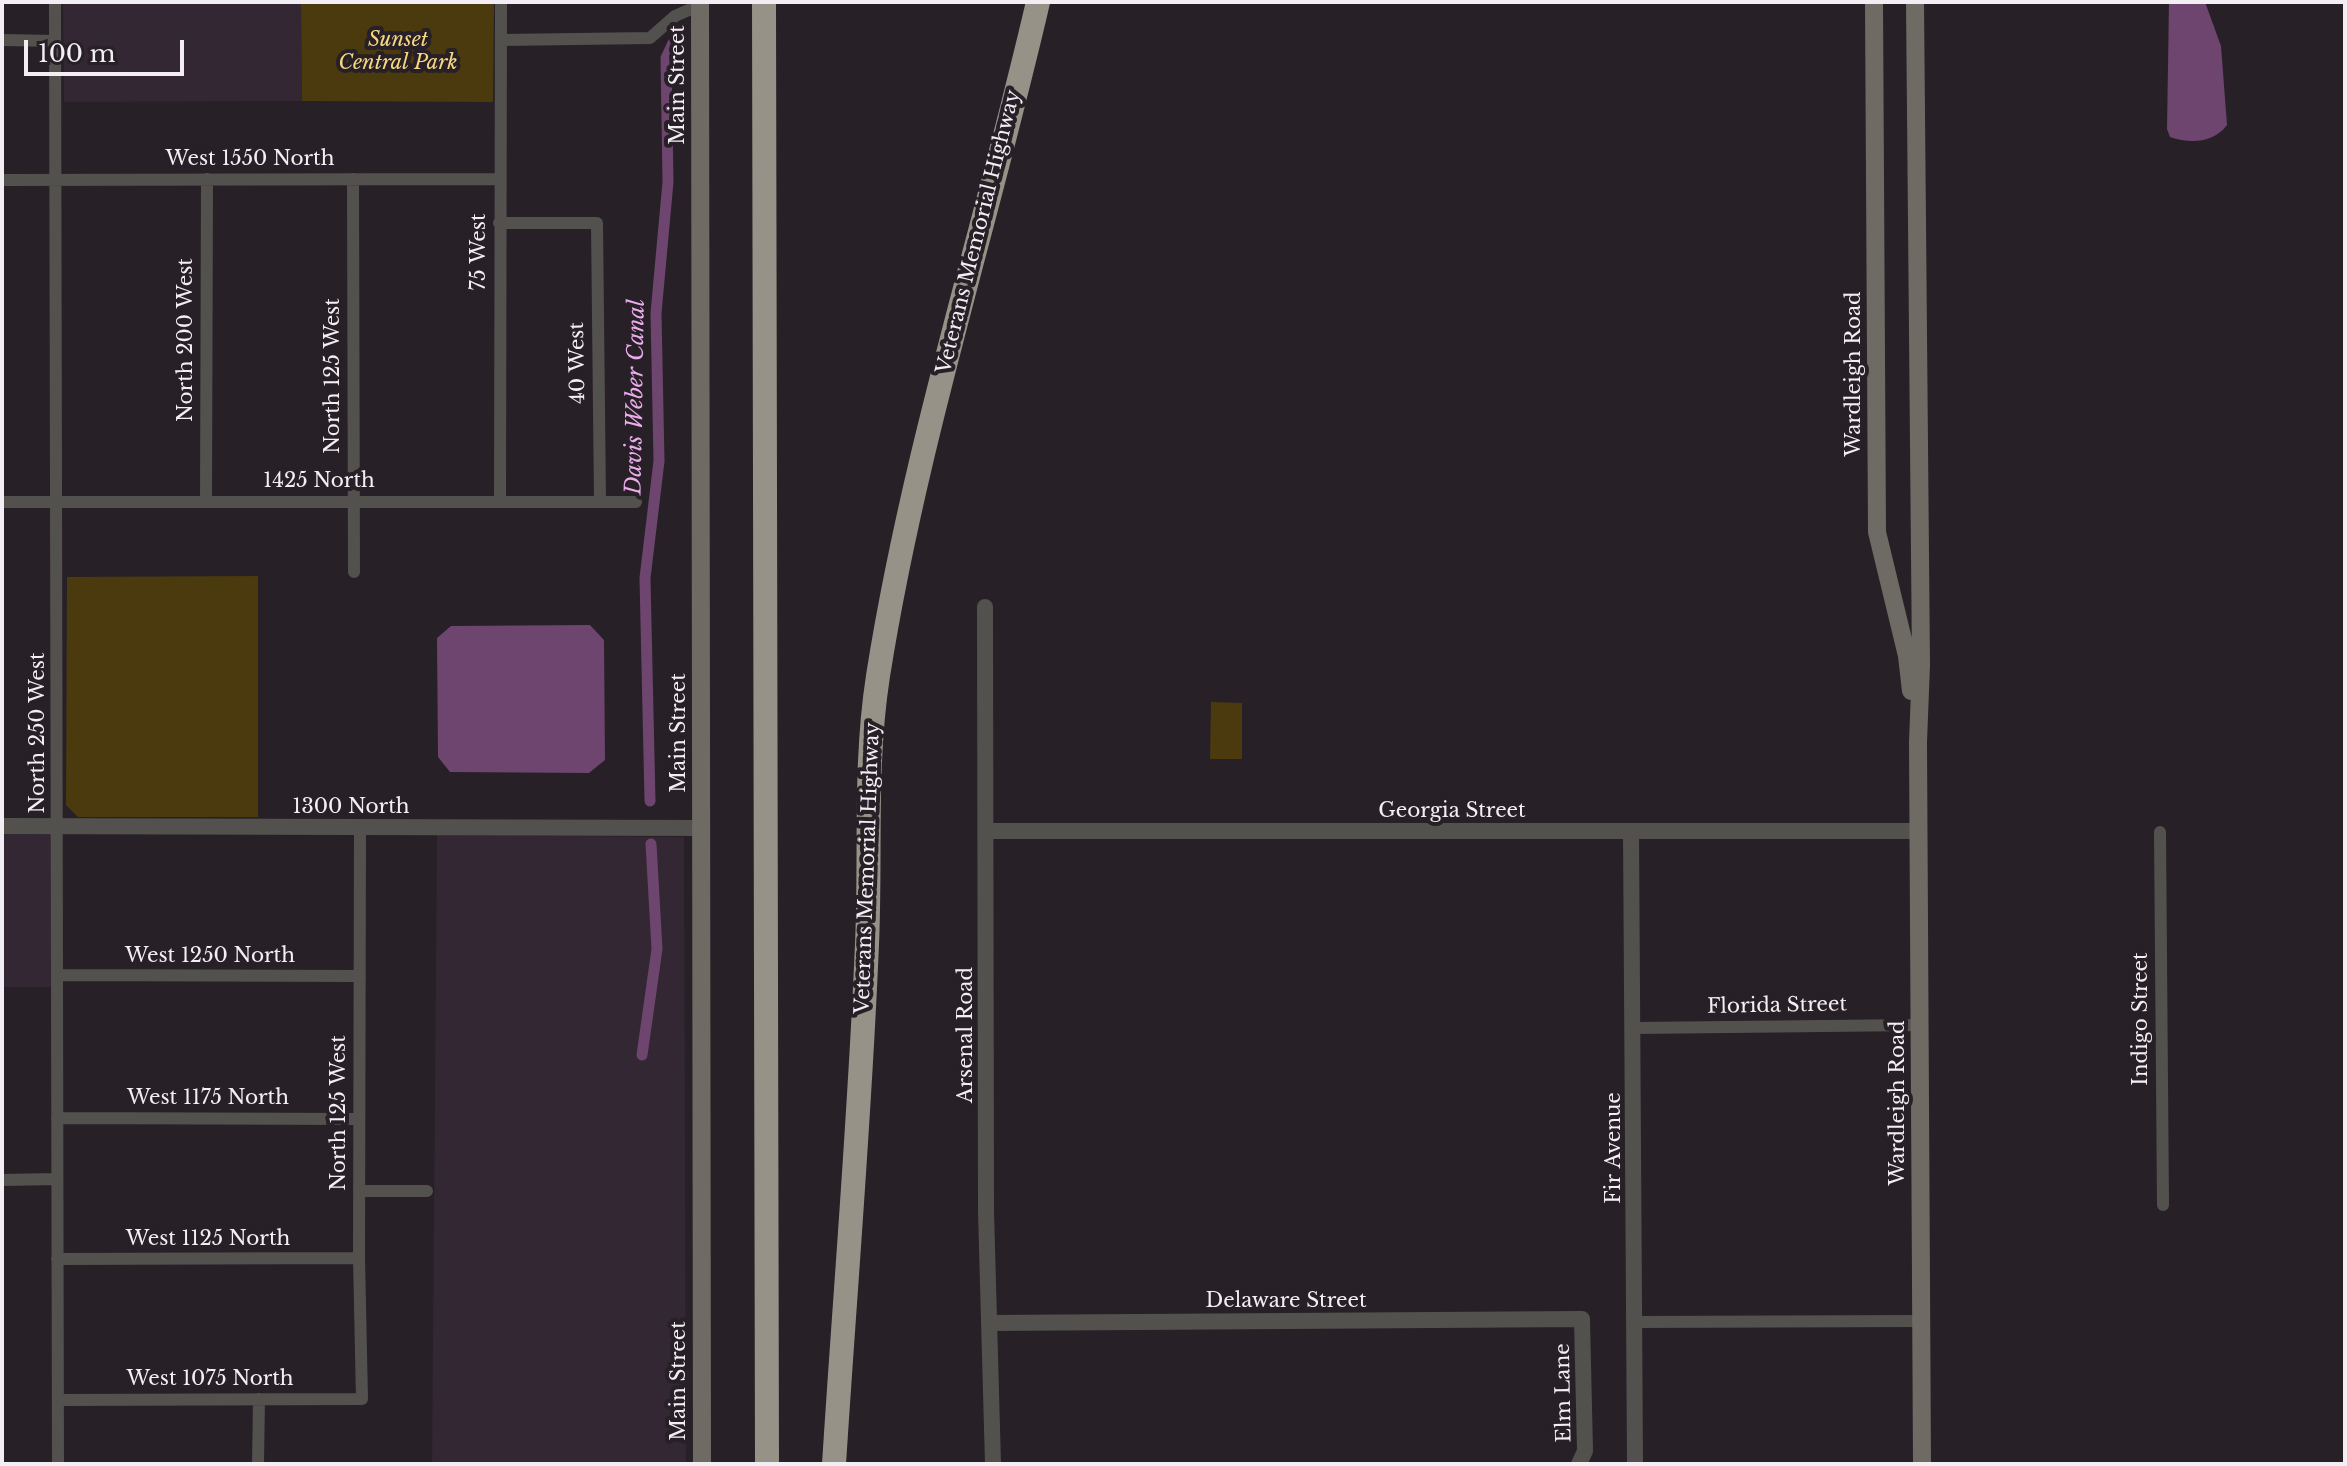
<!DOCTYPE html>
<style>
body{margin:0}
#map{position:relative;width:2347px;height:1466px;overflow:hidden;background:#272027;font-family:"Libre Baskerville",serif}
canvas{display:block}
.frame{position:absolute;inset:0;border:4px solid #f3eef3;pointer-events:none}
.scale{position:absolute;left:24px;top:40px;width:160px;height:36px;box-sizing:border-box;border:4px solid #f3eef3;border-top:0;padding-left:10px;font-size:24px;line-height:28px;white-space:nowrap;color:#f3eef3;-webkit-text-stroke:6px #272027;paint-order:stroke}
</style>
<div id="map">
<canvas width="2347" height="1466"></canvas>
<div class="frame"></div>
<div class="scale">100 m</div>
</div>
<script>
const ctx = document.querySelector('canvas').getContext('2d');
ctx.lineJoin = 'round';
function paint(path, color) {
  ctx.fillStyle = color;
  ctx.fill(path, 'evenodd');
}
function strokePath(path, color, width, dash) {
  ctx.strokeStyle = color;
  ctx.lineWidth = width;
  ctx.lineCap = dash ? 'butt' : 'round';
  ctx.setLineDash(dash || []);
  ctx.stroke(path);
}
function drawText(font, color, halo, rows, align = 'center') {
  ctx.font = font + ' "Libre Baskerville",serif';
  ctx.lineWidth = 8;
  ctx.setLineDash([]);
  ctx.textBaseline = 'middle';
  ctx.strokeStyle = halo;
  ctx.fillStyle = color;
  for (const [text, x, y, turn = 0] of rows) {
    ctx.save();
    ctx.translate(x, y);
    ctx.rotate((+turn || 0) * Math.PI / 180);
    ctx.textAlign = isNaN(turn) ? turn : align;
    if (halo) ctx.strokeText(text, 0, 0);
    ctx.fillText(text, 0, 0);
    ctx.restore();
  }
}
paint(new Path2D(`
 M 63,2 L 301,2 L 302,101 L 64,102 Z
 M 58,832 L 55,987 L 2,987 L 2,833 Z
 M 437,835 L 684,837 L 686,1464 L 432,1464 Z`), '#322733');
paint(new Path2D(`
 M 301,2 L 494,2 L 493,102 L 302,101 Z
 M 258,576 L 258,817 L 78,817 L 66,805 L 67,577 Z
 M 1211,702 L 1242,703 L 1242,759 L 1210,759 Z`), '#4a3a0d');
paint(new Path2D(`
 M 2169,2 L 2205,2 L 2221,46 L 2227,125 C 2214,143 2190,144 2170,137 L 2167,129 Z
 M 590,625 L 604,640 L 605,760 L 589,773 L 450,772 L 438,757 L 437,638 L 451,626 Z`), '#6d456f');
strokePath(new Path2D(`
 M 650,801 L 645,578 L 659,461 L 656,313 L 668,182 L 666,58 L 673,43
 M 642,1055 L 657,949 L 651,844`), '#6d456f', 11);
strokePath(new Path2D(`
 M 55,2 L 58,1464
 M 2,40 L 55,41
 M 501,40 L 650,38 L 675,16 L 700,5
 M 353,179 L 354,572
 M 2,180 L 499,179
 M 499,223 L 597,223 L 600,502
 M 206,500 L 207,179
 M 2,502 L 636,502
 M 500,502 L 501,2
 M 2160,832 L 2163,1205
 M 60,975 L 360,976
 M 1634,1028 L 1919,1025
 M 57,1118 L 359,1119
 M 2,1180 L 56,1179
 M 359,1191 L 427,1191
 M 57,1259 L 359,1258
 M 1634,1322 L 1921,1321
 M 58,1400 L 362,1399 L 359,1258 L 360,827
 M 258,1464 L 259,1399`), '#53514d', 12);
strokePath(new Path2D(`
 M 985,607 L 986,1211 L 993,1464
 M 2,826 L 700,828
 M 987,831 L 1918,831
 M 1631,831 L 1635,1464
 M 989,1323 L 1582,1319 L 1585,1451 L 1579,1464`), '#53514d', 16);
strokePath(new Path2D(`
 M 700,2 L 702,1464
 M 1874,2 L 1877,532 L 1907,656 L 1911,691
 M 1915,2 L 1921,665 L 1918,742 L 1922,1464`), '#6e6b65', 18);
strokePath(new Path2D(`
 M 764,2 L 767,1464
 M 834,1464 C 845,1291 860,1117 867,944 C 871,853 864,766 878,676 C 914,448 986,227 1038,2`), '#969287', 24);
drawText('italic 20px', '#f8d781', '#272027', [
 ["Sunset",398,40],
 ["Central Park",398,63]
]);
drawText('20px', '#f3eef3', '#272027', [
 ["Main Street",678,85,-90],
 ["West 1550 North",250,159],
 ["Veterans Memorial Highway",979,232,-76],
 ["75 West",479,252,-90],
 ["North 200 West",186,340,-90],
 ["40 West",578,363,-91],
 ["Wardleigh Road",1854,374,-90],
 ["North 125 West",333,376,-90],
 ["1425 North",319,481],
 ["North 250 West",38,733,-90],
 ["Main Street",679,733,-90],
 ["1300 North",351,807],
 ["Georgia Street",1452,811],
 ["Veterans Memorial Highway",868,868,-88],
 ["West 1250 North",210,956],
 ["Florida Street",1777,1006,-1],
 ["Indigo Street",2141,1019,-90],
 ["Arsenal Road",966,1035,-90],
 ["West 1175 North",208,1098],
 ["Wardleigh Road",1898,1103,-90],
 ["North 125 West",339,1113,-90],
 ["Fir Avenue",1614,1148,-90],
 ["West 1125 North",208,1239],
 ["Delaware Street",1286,1301],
 ["West 1075 North",210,1379],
 ["Main Street",679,1381,-90],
 ["Elm Lane",1564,1393,-91]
]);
drawText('italic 22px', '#ebacec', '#272027', [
 ["Davis Weber Canal",636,397,-89]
]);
</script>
